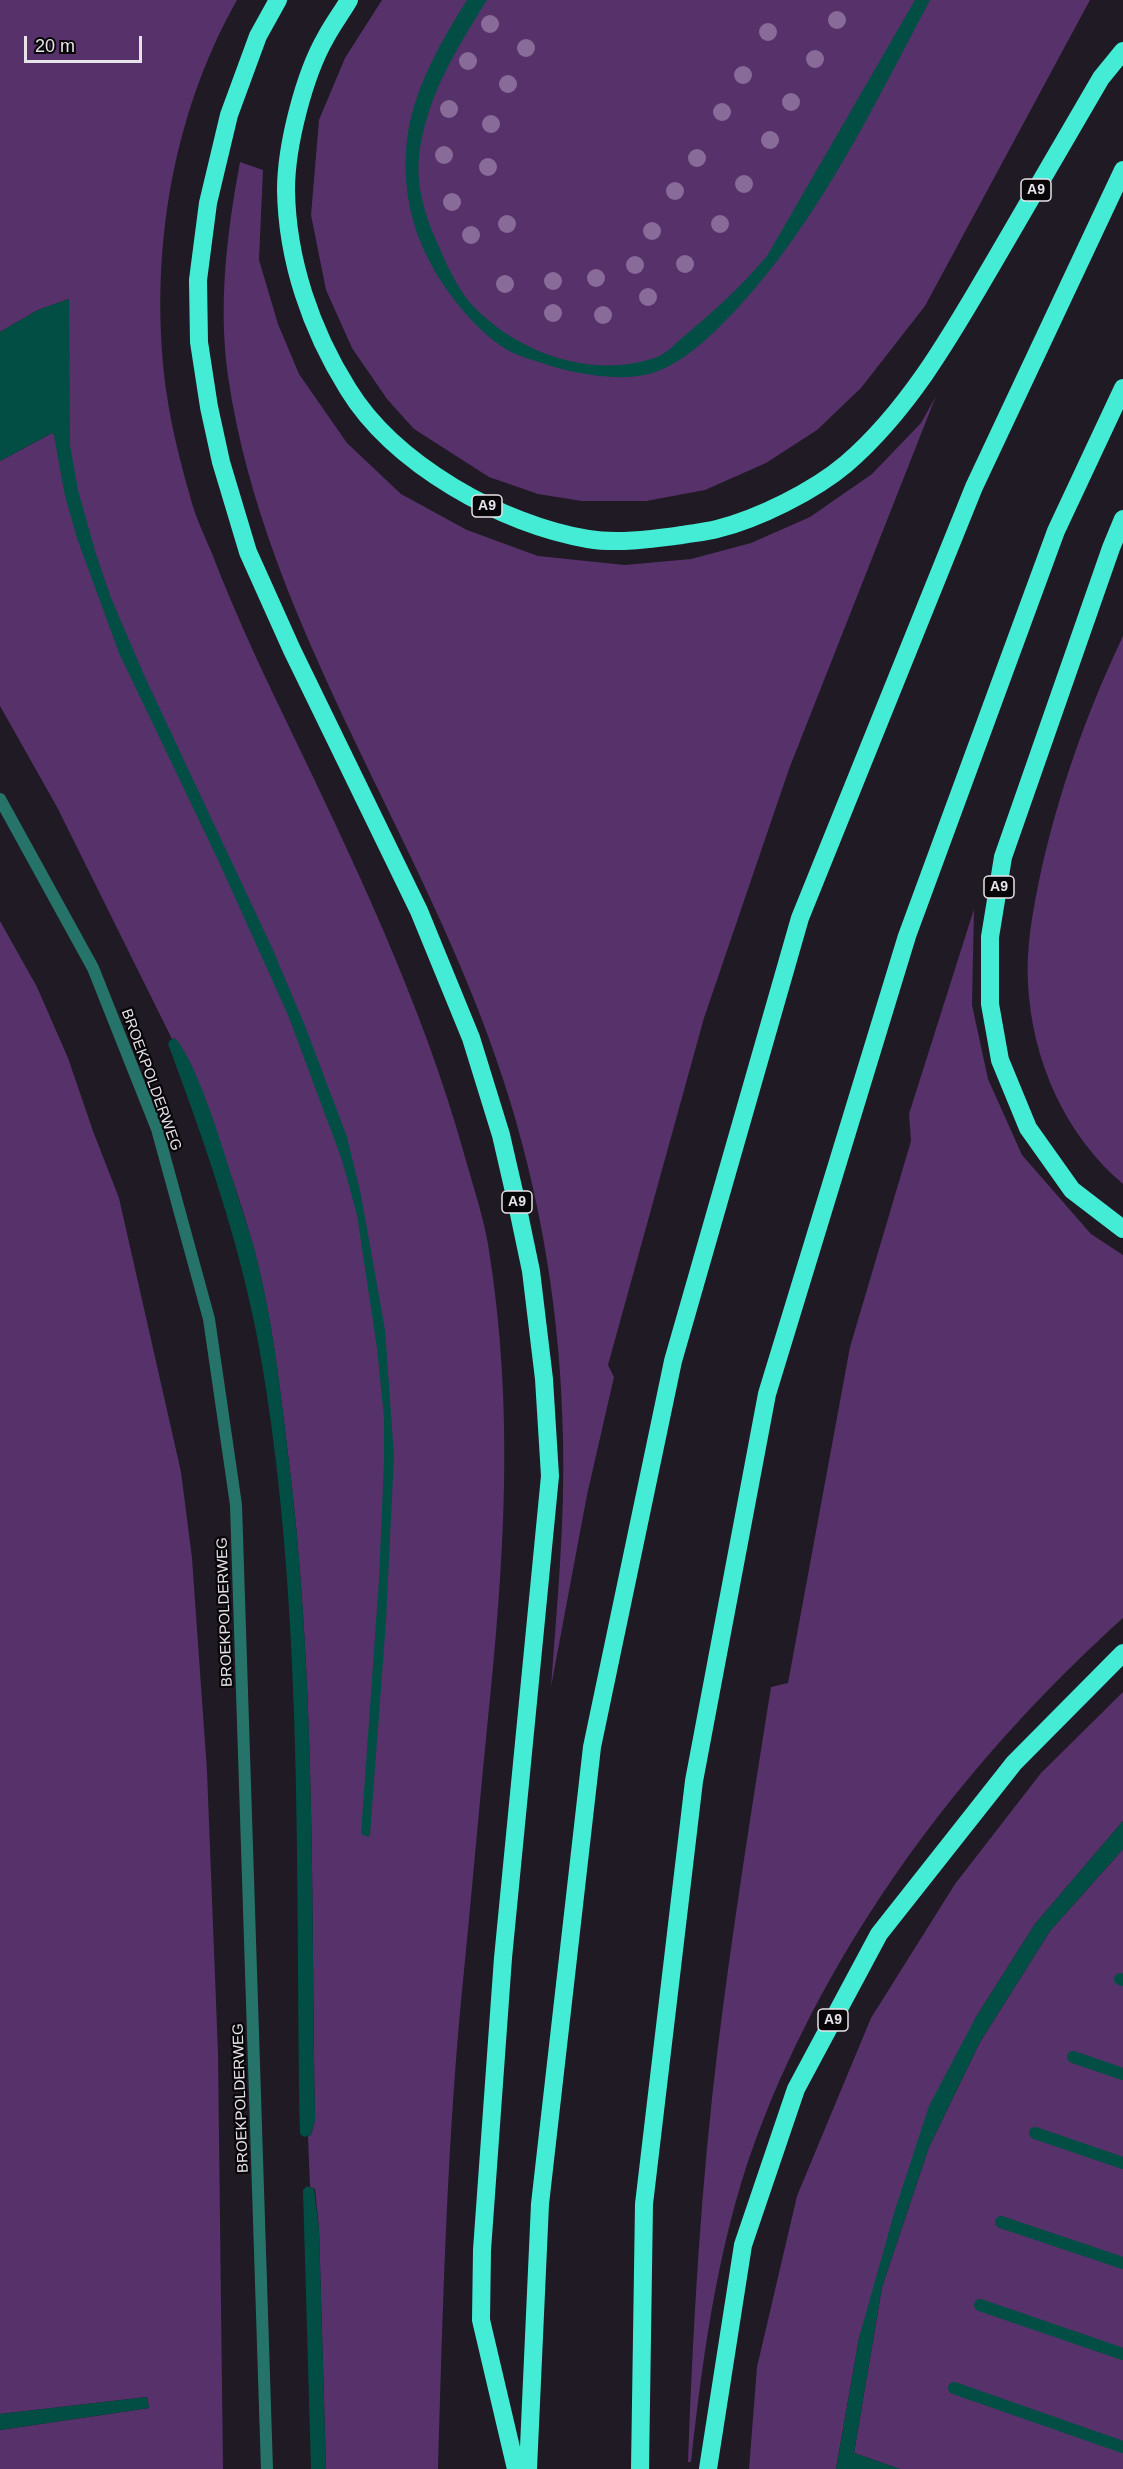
<!DOCTYPE html>
<style>
body{margin:0}
#map{position:relative;width:1123px;height:2469px;overflow:hidden;background:#1f1a23;font-family:Arial,sans-serif}
canvas{display:block}
.scale{position:absolute;left:24px;top:36px;width:118px;height:27px;box-sizing:border-box;border:3px solid #e7e4e9;border-top:0;padding-left:8px;font-size:18px;line-height:21px;white-space:nowrap;color:#e7e4e9;-webkit-text-stroke:4px #080609;paint-order:stroke}
</style>
<div id="map">
<canvas width="1123" height="2469"></canvas>
<div class="scale">20 m</div>
</div>
<script>
const ctx = document.querySelector('canvas').getContext('2d');
ctx.lineJoin = 'round';
function paint(path, color) {
  ctx.fillStyle = color;
  ctx.fill(path, 'evenodd');
}
function strokePath(path, color, width, dash) {
  ctx.strokeStyle = color;
  ctx.lineWidth = width;
  ctx.lineCap = dash ? 'butt' : 'round';
  ctx.setLineDash(dash || []);
  ctx.stroke(path);
}
function drawText(font, color, halo, rows, align = 'center') {
  ctx.font = font + ' Arial,sans-serif';
  ctx.lineWidth = 4.5;
  ctx.setLineDash([]);
  ctx.textBaseline = 'middle';
  ctx.strokeStyle = halo;
  ctx.fillStyle = color;
  for (const [text, x, y, turn = 0] of rows) {
    ctx.save();
    ctx.translate(x, y);
    ctx.rotate((+turn || 0) * Math.PI / 180);
    ctx.textAlign = isNaN(turn) ? turn : align;
    if (halo) ctx.strokeText(text, 0, 0);
    ctx.fillText(text, 0, 0);
    ctx.restore();
  }
}
paint(new Path2D(`
 M 0,0 L 237,0 C 170,118 148,263 167,396 C 172,430 181,464 190,496 C 195,517 205,536 213,556 C 233,608 256,658 280,708 C 350,854 422,1001 465,1157 C 473,1186 483,1215 488,1244 C 515,1409 504,1563 487,1728 C 479,1809 472,1890 464,1971 C 447,2136 443,2303 438,2469 L 326,2469 L 319,2229 L 315,2189 L 310,2187 L 308,2136 L 311,2135 L 315,2120 C 311,1895 316,1669 287,1446 C 279,1379 271,1311 253,1245 C 233,1173 205,1106 175,1038 L 172,1039 L 57,807 L 0,706 L 0,461 L 69,424 L 69,299 L 38,310 L 0,332 Z
 M 382,0 L 1090,0 L 925,306 L 861,388 L 817,430 L 766,463 L 705,490 L 646,501 L 582,501 L 538,494 L 489,477 L 414,429 L 387,399 L 352,348 L 326,290 L 311,215 L 319,120 L 345,58 Z
 M 240,162 L 263,170 L 259,260 L 278,324 L 299,374 L 347,443 L 401,494 L 467,530 L 538,556 L 625,565 L 691,559 L 751,543 L 810,517 L 872,474 L 921,423 L 936,396 L 789,769 L 704,1018 L 608,1365 L 614,1377 L 587,1495 L 551,1687 C 557,1605 565,1523 563,1440 C 561,1318 541,1195 503,1079 C 427,842 264,625 228,376 C 218,304 227,232 240,162 Z
 M 1123,636 L 1123,1184 C 1065,1135 1032,1060 1028,984 C 1026,949 1032,915 1039,881 C 1057,796 1086,714 1123,636 Z
 M 974,909 L 972,1005 L 988,1079 L 1022,1155 L 1091,1234 L 1123,1255 L 1123,1618 C 969,1757 841,1925 764,2118 C 720,2227 704,2346 691,2462 L 688,2462 C 693,2323 701,2184 718,2046 C 733,1926 752,1806 771,1687 L 788,1683 L 850,1347 L 911,1141 L 909,1114 Z
 M 0,921 L 37,987 L 68,1058 L 93,1131 L 119,1198 L 181,1472 L 192,1558 L 207,1771 L 218,2053 L 223,2469 L 0,2469 L 0,2430 L 149,2408 L 147,2397 L 0,2414 Z
 M 1123,1692 L 1123,1821 L 1035,1924 L 976,2017 L 859,2338 L 836,2469 L 749,2469 L 757,2367 L 797,2196 L 871,2018 L 955,1884 L 1041,1773 Z
 M 1123,1849 L 1123,2469 L 900,2469 L 854,2453 L 882,2287 L 929,2147 L 980,2042 L 1050,1931 Z`), '#56316a');
paint(new Path2D(`
 M 467,0 L 487,0 C 457,48 425,99 419,157 C 416,185 425,215 436,240 C 446,263 457,289 474,307 C 520,354 594,380 657,357 C 666,354 675,344 682,338 C 713,312 741,287 767,256 L 915,0 L 930,0 C 872,109 819,221 734,312 C 714,333 687,360 658,371 C 627,384 573,374 542,363 C 533,360 522,357 513,353 C 490,341 472,322 456,302 C 419,255 400,202 407,140 C 413,90 440,43 467,0 Z
 M 69,299 L 70,445 L 78,490 L 95,551 L 111,598 L 144,675 L 273,950 L 305,1026 L 347,1137 L 361,1195 L 385,1330 L 394,1456 L 386,1621 L 370,1835 L 368,1837 L 361,1834 L 379,1580 L 384,1462 L 384,1418 L 377,1348 L 357,1215 L 342,1160 L 288,1015 L 219,862 L 119,653 L 77,538 L 65,496 L 54,436 L 52,433 L 0,461 L 0,332 L 38,310 Z
 M 175,1038 C 196,1062 218,1133 228,1165 C 236,1192 245,1218 253,1244 C 271,1310 279,1378 287,1446 C 316,1669 311,1895 315,2120 L 311,2135 L 304,2137 L 300,2134 C 295,1873 305,1604 259,1347 C 240,1243 205,1143 168,1044 L 170,1040 Z
 M 1123,1821 L 1123,1849 L 1050,1931 L 980,2042 L 929,2147 L 882,2287 L 854,2453 L 900,2469 L 836,2469 L 859,2338 L 895,2210 L 929,2106 L 976,2017 L 1035,1924 Z
 M 307,2186 L 314,2189 L 319,2229 L 326,2469 L 311,2469 L 303,2190 Z
 M 147,2397 L 149,2408 L 0,2430 L 0,2414 Z`), '#024e45');
strokePath(new Path2D(`
 M 1120,1979 L 1123,1980
 M 1073,2057 L 1123,2074
 M 1035,2133 L 1123,2163
 M 1001,2222 L 1123,2263
 M 980,2305 L 1123,2354
 M 954,2388 L 1123,2447`), '#024e45', 12);
strokePath(new Path2D(`
 M 0,799 L 93,968 L 157,1129 L 209,1319 L 236,1505 L 267,2469`), '#267469', 12);
strokePath(new Path2D(`
 M 278,0 L 258,36 L 229,115 L 208,203 L 198,280 L 199,342 L 209,407 L 221,462 L 248,552 L 292,650 L 419,911 L 471,1038 L 501,1135 L 518,1209 L 531,1271 L 544,1379 L 550,1476 L 503,1958 L 482,2250 L 481,2320 L 516,2469
 M 349,0 C 342,12 333,24 326,37 C 304,75 286,146 286,190 C 287,260 311,330 348,389 C 394,464 502,525 588,539 C 618,544 652,539 682,535 C 693,533 706,532 717,529 C 758,519 814,491 846,464 C 910,409 953,332 995,260 C 1031,199 1066,138 1101,78 L 1123,51
 M 1123,519 L 1111,548 L 1003,857 L 990,937 L 990,1004 L 1000,1060 L 1028,1128 L 1072,1190 L 1123,1229
 M 528,2469 L 540,2204 L 592,1747 L 673,1361 L 800,918 L 974,487 L 1123,170
 M 640,2469 L 644,2204 L 694,1781 L 767,1394 L 907,936 L 1056,531 L 1123,388
 M 708,2469 L 743,2245 L 796,2089 L 879,1934 L 1014,1763 L 1123,1653`), '#44ecd5', 18);
ctx.fillStyle = '#886b98';
for (const [x, y] of [
 [837,20],
 [490,24],
 [768,32],
 [526,48],
 [815,59],
 [468,61],
 [743,75],
 [508,84],
 [791,102],
 [449,109],
 [722,112],
 [491,124],
 [770,140],
 [444,155],
 [697,158],
 [488,167],
 [744,184],
 [675,191],
 [452,202],
 [507,224],
 [720,224],
 [652,231],
 [471,235],
 [685,264],
 [635,265],
 [596,278],
 [553,281],
 [505,284],
 [648,297],
 [553,313],
 [603,315]
]) {
  ctx.beginPath();
  ctx.arc(x, y, 9, 0, 2 * Math.PI);
  ctx.fill();
}
for (const [x, y, w] of [
 [1036,190,30],
 [487,506,30],
 [999,887,30],
 [517,1202,30],
 [833,2020,30]
]) {
  const box = new Path2D();
  box.roundRect(x - w / 2, y - 11, w, 22, 4.5);
  ctx.fillStyle = '#080609';
  ctx.fill(box);
  strokePath(box, '#e7e4e9', 1.5);
}
drawText('bold 14px', '#e7e4e9', null, [
 ["A9",1036,190],
 ["A9",487,506],
 ["A9",999,887],
 ["A9",517,1202],
 ["A9",833,2020]
]);
drawText('15px', '#e7e4e9', '#080609', [
 ["BROEKPOLDERWEG",151,1080,70],
 ["BROEKPOLDERWEG",225,1612,-92],
 ["BROEKPOLDERWEG",241,2098,-92]
]);
</script>
